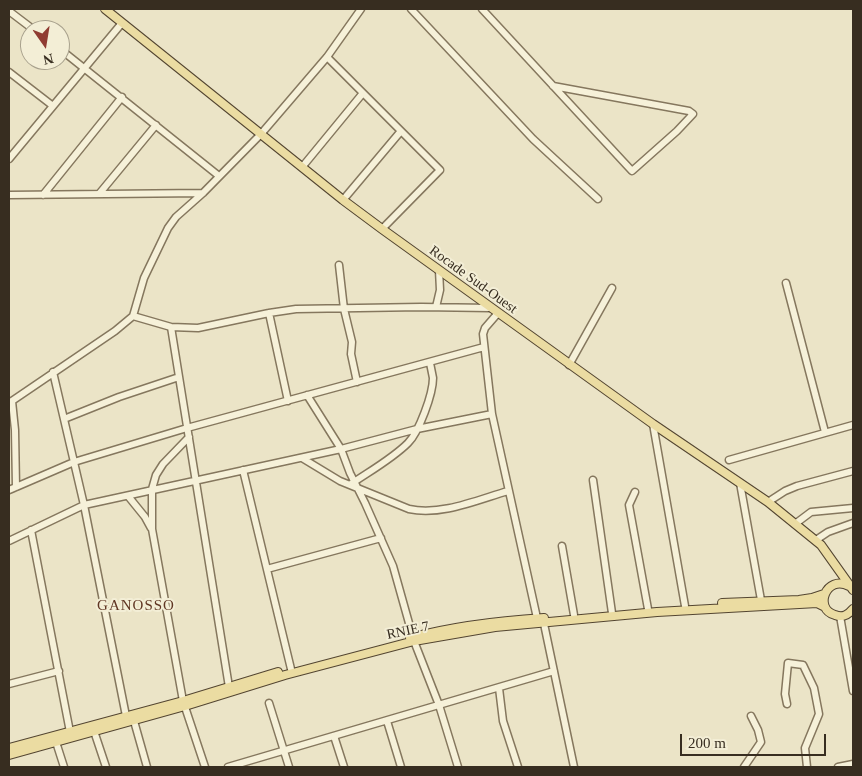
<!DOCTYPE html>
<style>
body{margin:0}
#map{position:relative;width:862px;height:776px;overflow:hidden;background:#ebe4c7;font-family:"Times New Roman",serif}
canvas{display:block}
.frame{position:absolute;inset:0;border:10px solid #372d20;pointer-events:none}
.north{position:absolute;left:20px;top:20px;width:50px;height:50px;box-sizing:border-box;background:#f3eed6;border:1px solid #a8a18d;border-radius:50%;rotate:167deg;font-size:14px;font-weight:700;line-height:20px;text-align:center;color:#372d20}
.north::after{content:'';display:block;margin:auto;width:18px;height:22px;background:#903c32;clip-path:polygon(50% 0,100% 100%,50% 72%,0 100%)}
.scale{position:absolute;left:680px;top:734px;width:146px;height:22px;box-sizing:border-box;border:2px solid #372d20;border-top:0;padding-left:6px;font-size:15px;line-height:18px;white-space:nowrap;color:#372d20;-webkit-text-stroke:4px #f3eed6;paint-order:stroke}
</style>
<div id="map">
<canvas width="862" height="776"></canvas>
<div class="frame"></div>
<div class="north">N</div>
<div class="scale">200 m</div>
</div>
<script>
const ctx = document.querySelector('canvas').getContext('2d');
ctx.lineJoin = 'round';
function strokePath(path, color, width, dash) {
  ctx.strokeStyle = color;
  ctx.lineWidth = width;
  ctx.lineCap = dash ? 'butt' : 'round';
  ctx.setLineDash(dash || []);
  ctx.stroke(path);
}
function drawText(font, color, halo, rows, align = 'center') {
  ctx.font = font + ' "Times New Roman",serif';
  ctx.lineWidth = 4;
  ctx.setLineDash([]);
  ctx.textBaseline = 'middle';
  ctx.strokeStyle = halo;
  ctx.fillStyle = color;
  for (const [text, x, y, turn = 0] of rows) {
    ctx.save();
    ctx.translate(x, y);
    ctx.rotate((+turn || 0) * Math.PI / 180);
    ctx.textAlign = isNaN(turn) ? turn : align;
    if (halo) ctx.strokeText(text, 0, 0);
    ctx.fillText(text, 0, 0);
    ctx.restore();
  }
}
const minor = new Path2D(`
 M 411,9 L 533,139 L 598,199
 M 482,9 L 632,171 L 677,131 L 693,114 L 689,111 L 553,86
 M 9,11 L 34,30
 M 60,49 L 219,176
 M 327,57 L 440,170 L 382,229
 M 9,72 L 53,106
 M 9,159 L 122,23
 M 303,166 L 363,93
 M 99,194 L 156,125
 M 9,195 L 203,193
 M 43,195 L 122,97
 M 343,200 L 401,131
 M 339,265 L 344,309 L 352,342 L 351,354 L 357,382
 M 786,283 L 825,432
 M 436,307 L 440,290 L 439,270
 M 269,313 L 288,401
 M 498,313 L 485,328 L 483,334 L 492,414 L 537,618
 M 133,316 L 171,327 L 198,328 L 269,313 L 296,309 L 421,307 L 491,308
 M 171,327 L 229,687
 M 569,365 L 612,288
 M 53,372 L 84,505 L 126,716
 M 307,395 L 341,449 L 350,473 L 365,503 L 393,566 L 414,641 L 439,705 L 458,767
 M 12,401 L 15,430 L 16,487
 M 9,403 L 115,331 L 133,316 L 144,278 L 168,228 L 176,217 L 203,193 L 261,134 L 327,57 L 361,9
 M 64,419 L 119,397 L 179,377
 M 653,424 L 685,606
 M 189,437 L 163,464 L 156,475 L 152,489 L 152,529 L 183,701 L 205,767
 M 302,458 L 340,481 L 409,509 C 441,516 477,500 508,491
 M 729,460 L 853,425
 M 243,470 L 291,669
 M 593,480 L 612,613
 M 740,483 L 761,600
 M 351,484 C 370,471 392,459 408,443 C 419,432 433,394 433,378 C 432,373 431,368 430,363
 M 9,490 L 74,462 L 187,428 L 484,347
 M 635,492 L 629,505 L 648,609
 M 128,496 L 145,517 L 151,528
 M 768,502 L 785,491 L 797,486 L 853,471
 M 795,524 L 811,512 L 853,508
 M 31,530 L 70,732
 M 816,540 L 828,532 L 853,523
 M 9,541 L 84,505 L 341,449 L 417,429 L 492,414
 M 562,546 L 574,615
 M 267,569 L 381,538
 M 840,616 L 853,691
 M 543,619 L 574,767
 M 9,684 L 59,671
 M 499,688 L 503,721 L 518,767
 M 269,703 L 289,767
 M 787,704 L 785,694 L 788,663 L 803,665 L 814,688 L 819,714 L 805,748 L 807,767
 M 134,721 L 147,767
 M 387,721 L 401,767
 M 94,731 L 106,767
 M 334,736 L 344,767
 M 56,742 L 64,767
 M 228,767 L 554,671
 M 744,767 L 761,742 L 758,730 L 751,716
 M 838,767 L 853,764`);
const major = new Path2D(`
 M 105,9 L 343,200 L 382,229 L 653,424 L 768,502 L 821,545 L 853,590
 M 849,586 C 826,574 813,609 835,615 C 843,618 848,615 853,609
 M 722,603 L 799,600 L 812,598 L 824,594
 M 410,638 C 454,626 498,621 544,618
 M 9,748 L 183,701 L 278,672
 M 9,755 L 185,706 L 285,675 L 414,641 L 495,627 L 657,612 L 817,603 L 825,607`);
strokePath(minor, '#85775e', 9);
strokePath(major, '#534531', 10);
strokePath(minor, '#f6f1d9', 6);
strokePath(major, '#ebdca2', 8);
drawText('14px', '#372d20', '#f3eed6', [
 ["Rocade Sud-Ouest",473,280,36],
 ["RNIE 7",408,631,-12]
]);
ctx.letterSpacing = '1px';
drawText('15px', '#603623', '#f3eed6', [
 ["GANOSSO",136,606]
]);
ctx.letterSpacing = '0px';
</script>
